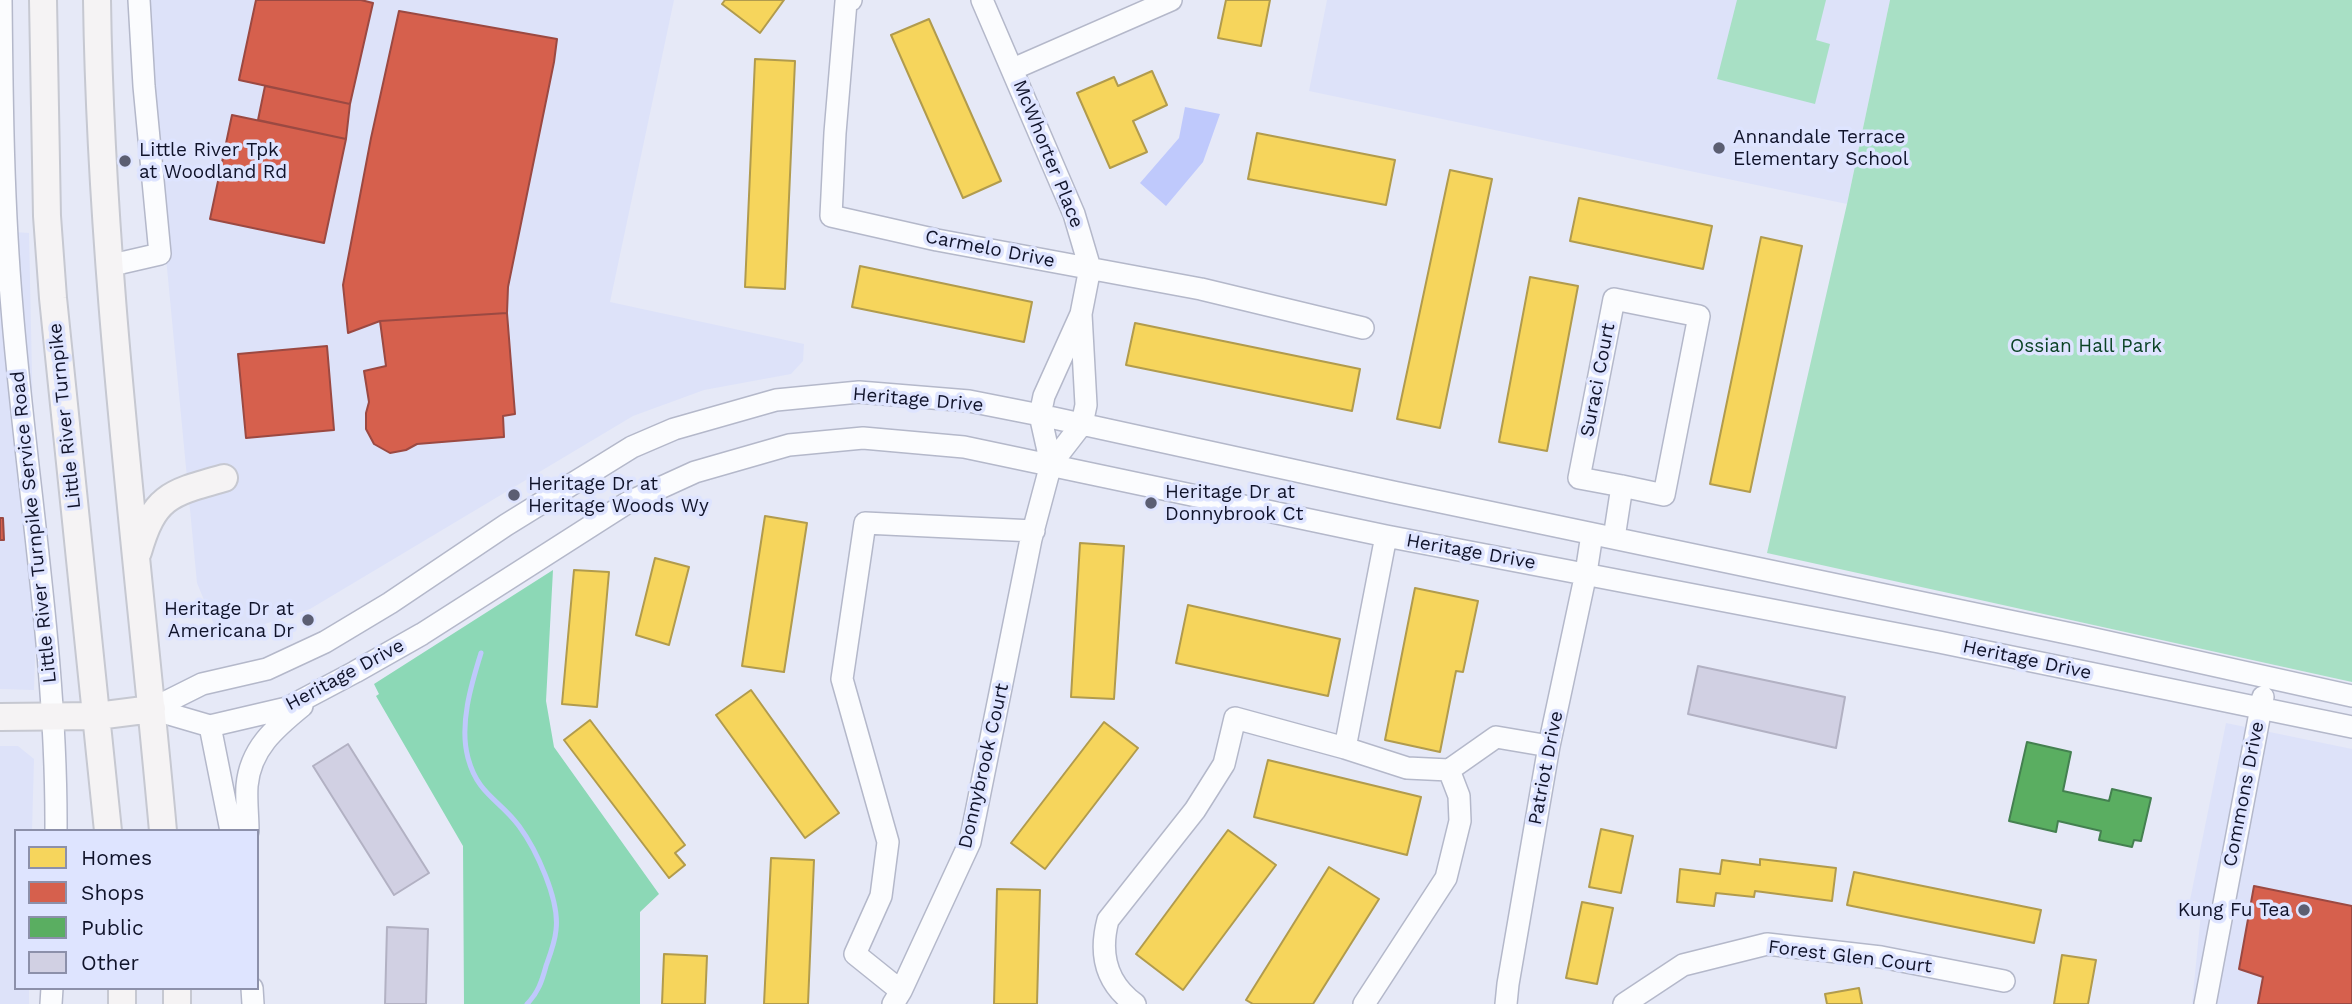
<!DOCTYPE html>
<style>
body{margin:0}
#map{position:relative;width:2352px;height:1004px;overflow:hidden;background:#e6e9f7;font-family:"Work Sans",sans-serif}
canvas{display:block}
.legend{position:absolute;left:14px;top:829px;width:245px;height:161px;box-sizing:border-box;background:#dee4ff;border:2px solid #8c90aa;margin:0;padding:9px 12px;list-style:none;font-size:21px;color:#10132a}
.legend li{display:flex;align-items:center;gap:14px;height:35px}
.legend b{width:35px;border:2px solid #8c90aa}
</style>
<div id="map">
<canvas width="2352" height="1004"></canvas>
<ul class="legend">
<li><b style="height:19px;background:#f6d55c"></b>Homes</li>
<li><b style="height:19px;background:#d6604d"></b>Shops</li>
<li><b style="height:19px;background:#5aae61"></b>Public</li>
<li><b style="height:19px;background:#d1d0e3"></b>Other</li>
</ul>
</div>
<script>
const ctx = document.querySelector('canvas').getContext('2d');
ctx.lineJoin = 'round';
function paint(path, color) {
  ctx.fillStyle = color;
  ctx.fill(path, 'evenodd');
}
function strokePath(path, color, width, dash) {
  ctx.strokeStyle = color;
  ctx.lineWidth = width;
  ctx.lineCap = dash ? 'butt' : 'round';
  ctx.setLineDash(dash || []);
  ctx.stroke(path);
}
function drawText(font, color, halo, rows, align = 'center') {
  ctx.font = font + ' "Work Sans",sans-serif';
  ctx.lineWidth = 7;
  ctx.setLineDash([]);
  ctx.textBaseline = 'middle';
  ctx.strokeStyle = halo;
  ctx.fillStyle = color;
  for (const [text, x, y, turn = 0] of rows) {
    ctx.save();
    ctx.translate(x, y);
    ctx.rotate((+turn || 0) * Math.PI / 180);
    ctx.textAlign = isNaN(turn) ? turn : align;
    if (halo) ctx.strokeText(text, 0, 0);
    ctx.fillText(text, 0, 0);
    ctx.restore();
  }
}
paint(new Path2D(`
 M 145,0 L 674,0 L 610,302 L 804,344 L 803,361 L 791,374 L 704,390 L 633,416 L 310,609 L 220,639 L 197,583 L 161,205 Z
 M 1327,0 L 1890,0 L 1847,204 L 1309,91 Z
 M 0,231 L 29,233 L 34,469 L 17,466 L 37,597 L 34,690 L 0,689 Z
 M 2226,723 L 2352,749 L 2352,1004 L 2192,1004 L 2202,903 L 2190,900 Z
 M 0,746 L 18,746 L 34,759 L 32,831 L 16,831 L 16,988 L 29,988 L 29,1004 L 0,1004 Z`), '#dde2f9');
paint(new Path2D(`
 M 1737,0 L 1826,0 L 1816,40 L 1830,44 L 1815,104 L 1717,79 Z
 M 1890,0 L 2352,0 L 2352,682 L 1767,553 L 1847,204 Z`), '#a8e0c5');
paint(new Path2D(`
 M 553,570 L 546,701 L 554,747 L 659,894 L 640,912 L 640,1004 L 464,1004 L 463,846 L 376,696 L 379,694 L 374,684 Z`), '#8cd8b6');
paint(new Path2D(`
 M 1185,107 L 1220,114 L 1203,162 L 1166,206 L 1140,183 L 1179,138 Z`), '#bfc9fc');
const homes = new Path2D(`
 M 725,0 L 784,0 L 760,33 L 722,4 Z
 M 1226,0 L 1270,0 L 1261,46 L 1218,38 Z
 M 929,19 L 1001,181 L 963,198 L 891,35 Z
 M 755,59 L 795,61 L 785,289 L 745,287 Z
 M 1152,71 L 1167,105 L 1133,121 L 1147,152 L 1110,168 L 1077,93 L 1114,77 L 1118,86 Z
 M 1257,133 L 1395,160 L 1386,205 L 1248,179 Z
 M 1450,170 L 1492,179 L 1440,428 L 1397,419 Z
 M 1579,198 L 1712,226 L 1703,269 L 1570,241 Z
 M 1761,237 L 1802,246 L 1750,492 L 1710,484 Z
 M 860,266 L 1032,302 L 1024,342 L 852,307 Z
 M 1530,277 L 1578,286 L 1547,451 L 1499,442 Z
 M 1135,323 L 1360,369 L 1352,411 L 1126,365 Z
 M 765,516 L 807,523 L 784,672 L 742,666 Z
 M 1080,543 L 1124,546 L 1114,699 L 1071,697 Z
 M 655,558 L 689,567 L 669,645 L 636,635 Z
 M 574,570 L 609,572 L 597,707 L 562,704 Z
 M 1415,588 L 1478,601 L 1463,672 L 1456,671 L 1440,752 L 1385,740 Z
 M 1188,605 L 1340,639 L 1328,696 L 1176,663 Z
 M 751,690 L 839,813 L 805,838 L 716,715 Z
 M 590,720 L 685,845 L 675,853 L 685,865 L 669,878 L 564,740 Z
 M 1104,722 L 1138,748 L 1045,869 L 1011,843 Z
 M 1268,760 L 1421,797 L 1407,855 L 1254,817 Z
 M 1601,829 L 1633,836 L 1621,893 L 1589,887 Z
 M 1228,830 L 1276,865 L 1183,990 L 1136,954 Z
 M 771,858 L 814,860 L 808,1004 L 764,1004 Z
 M 1760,859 L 1836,868 L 1832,901 L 1755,891 L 1754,897 L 1716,893 L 1714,906 L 1677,902 L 1680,869 L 1720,874 L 1722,860 L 1760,865 Z
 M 1329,867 L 1379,899 L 1313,1004 L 1253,1004 L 1246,1000 Z
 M 1854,872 L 2041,910 L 2034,943 L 1847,905 Z
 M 997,889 L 1040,890 L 1037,1004 L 994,1004 Z
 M 1582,902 L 1613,908 L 1597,984 L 1566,978 Z
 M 664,954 L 707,956 L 705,1004 L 662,1004 Z
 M 2062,955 L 2096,960 L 2088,1004 L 2054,1004 Z
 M 1859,988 L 1862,1004 L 1827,1004 L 1825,994 Z`);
paint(homes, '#f6d55c');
strokePath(homes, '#b19b4d', 2);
const shops = new Path2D(`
 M 256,0 L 361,0 L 373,3 L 350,104 L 239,80 Z
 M 399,11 L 557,39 L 554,62 L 508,287 L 507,313 L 380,321 L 348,333 L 343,285 L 371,138 Z
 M 265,86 L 350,104 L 346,139 L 258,120 Z
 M 232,115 L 346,139 L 324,243 L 210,219 Z
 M 507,313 L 515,414 L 503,416 L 504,437 L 417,444 L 406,450 L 390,453 L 374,444 L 366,429 L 366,413 L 369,402 L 364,371 L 386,366 L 380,321 Z
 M 327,346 L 334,430 L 246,438 L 238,354 Z
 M 0,518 L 3,518 L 4,540 L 0,540 Z
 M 2254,886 L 2352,906 L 2352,1004 L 2258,1004 L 2263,977 L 2239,969 Z`);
paint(shops, '#d6604d');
strokePath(shops, '#9b4942', 2);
const public = new Path2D(`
 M 2027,742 L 2071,752 L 2063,791 L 2109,801 L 2112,789 L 2151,798 L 2141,841 L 2134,840 L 2132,847 L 2099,840 L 2101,831 L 2058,821 L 2056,832 L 2009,821 Z`);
paint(public, '#5aae61');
strokePath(public, '#448050', 2);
strokePath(new Path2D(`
 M 481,653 C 471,685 459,725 468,758 C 478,795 499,799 519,826 C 536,849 560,900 556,930 C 555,942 550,955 546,966 C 542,981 538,993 527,1004`), '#bfc9fc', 5);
const building = new Path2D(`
 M 1698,666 L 1845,697 L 1836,748 L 1688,714 Z
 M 348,744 L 429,873 L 394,895 L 313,766 Z
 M 387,927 L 428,929 L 426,1004 L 385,1004 Z`);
paint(building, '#d1d0e3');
strokePath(building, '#b2b1c3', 2);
const minor = new Path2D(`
 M 1,0 C 2,103 3,205 12,308 C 26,482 57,655 56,831
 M 851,0 L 846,2 L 835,133 L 831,216 L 937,240 L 1201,289 L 1363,328
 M 982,0 L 1074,214 L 1090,268 L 1081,314 L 1044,396 L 1040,415 L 1051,464
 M 1013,69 L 1171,0
 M 108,266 L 160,254 L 144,86 L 139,0
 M 1386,536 L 1345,748 L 1407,768 L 1449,770 L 1496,737 L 1549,746
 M 1614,538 L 1622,486 L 1664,495 L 1699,316 L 1614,299 L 1579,478 L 1622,486
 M 152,709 L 202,684 L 267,669 L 325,642 L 390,603 L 506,525 L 632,447 L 674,429 L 776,400 L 859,392 L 969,401 L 1040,415 L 1393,492 L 2081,636 L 2352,696
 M 152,709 L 210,726 L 287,708 L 355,672 L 422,634 L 627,503 L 695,472 L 789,445 L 863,438 L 964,447 L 1386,536 L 1939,642 L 2352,727
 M 210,726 L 231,831
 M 248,831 C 248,816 246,801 247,786 C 250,749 275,728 302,706
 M 252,988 L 253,1004
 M 901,991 L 970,842 L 1031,539 L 1051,464 L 1082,424 L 1086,405 L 1081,314
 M 51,1004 L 52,988
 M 893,1004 L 901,991 L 855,954 L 881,896 L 888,842 L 842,679 L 865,523 L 1034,531
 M 1135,1004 C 1106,983 1099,954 1108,920 L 1195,810 L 1224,764 L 1235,718 L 1345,748
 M 1364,1004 L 1446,878 L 1460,821 L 1459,796 L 1449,770
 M 1506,1004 L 1508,984 L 1549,746 L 1586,573 L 1592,534
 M 1624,1004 L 1683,965 L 1767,944 L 1881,957 L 2004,981
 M 2205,1004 L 2263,697`);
const major = new Path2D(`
 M 43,0 L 47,216 L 53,298 L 108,831
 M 97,0 C 101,278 138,554 163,831
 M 138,552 C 154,496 170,493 224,478
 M 0,717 L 97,716 L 152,709
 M 122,988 L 122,1004
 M 177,988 L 177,1004`);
strokePath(minor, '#b4b8ca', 24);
strokePath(major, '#c6c8d1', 30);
strokePath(minor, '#fbfcfe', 21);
strokePath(major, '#f5f3f4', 26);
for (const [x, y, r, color] of [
 [1719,148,7,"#5b5e72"],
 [125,161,7,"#5b5e72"],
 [514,495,7,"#5b5e72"],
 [1151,503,7,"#5b5e72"],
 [308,620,7,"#5b5e72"],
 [2304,910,7,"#5b5e72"]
]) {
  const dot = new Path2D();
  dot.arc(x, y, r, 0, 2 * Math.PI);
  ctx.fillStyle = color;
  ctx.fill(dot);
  strokePath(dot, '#dee4ff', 2.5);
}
drawText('19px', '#10132a', '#dee4ff', [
 ["Annandale Terrace",1733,137],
 ["Elementary School",1733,159],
 ["Little River Tpk",139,150],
 ["at Woodland Rd",139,172],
 ["Heritage Dr at",528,484],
 ["Heritage Woods Wy",528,506],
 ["Heritage Dr at",1165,492],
 ["Donnybrook Ct",1165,514],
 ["Heritage Dr at",294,609,"right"],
 ["Americana Dr",294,631,"right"],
 ["Kung Fu Tea",2290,910,"right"]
], 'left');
drawText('19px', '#10132a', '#dee4ff', [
 ["McWhorter Place",1048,154,68],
 ["Carmelo Drive",990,249,11],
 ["Suraci Court",1598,380,-79],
 ["Heritage Drive",918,400,5],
 ["Little River Turnpike",65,416,-96],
 ["Little River Turnpike Service Road",34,527,-96],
 ["Heritage Drive",1471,552,10],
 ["Heritage Drive",2027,660,12],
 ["Heritage Drive",345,675,-28],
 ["Donnybrook Court",984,766,-77],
 ["Patriot Drive",1546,768,-79],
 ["Commons Drive",2244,794,-79],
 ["Forest Glen Court",1850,957,7]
]);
drawText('19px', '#0b4326', '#dee4ff', [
 ["Ossian Hall Park",2086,346]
]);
</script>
